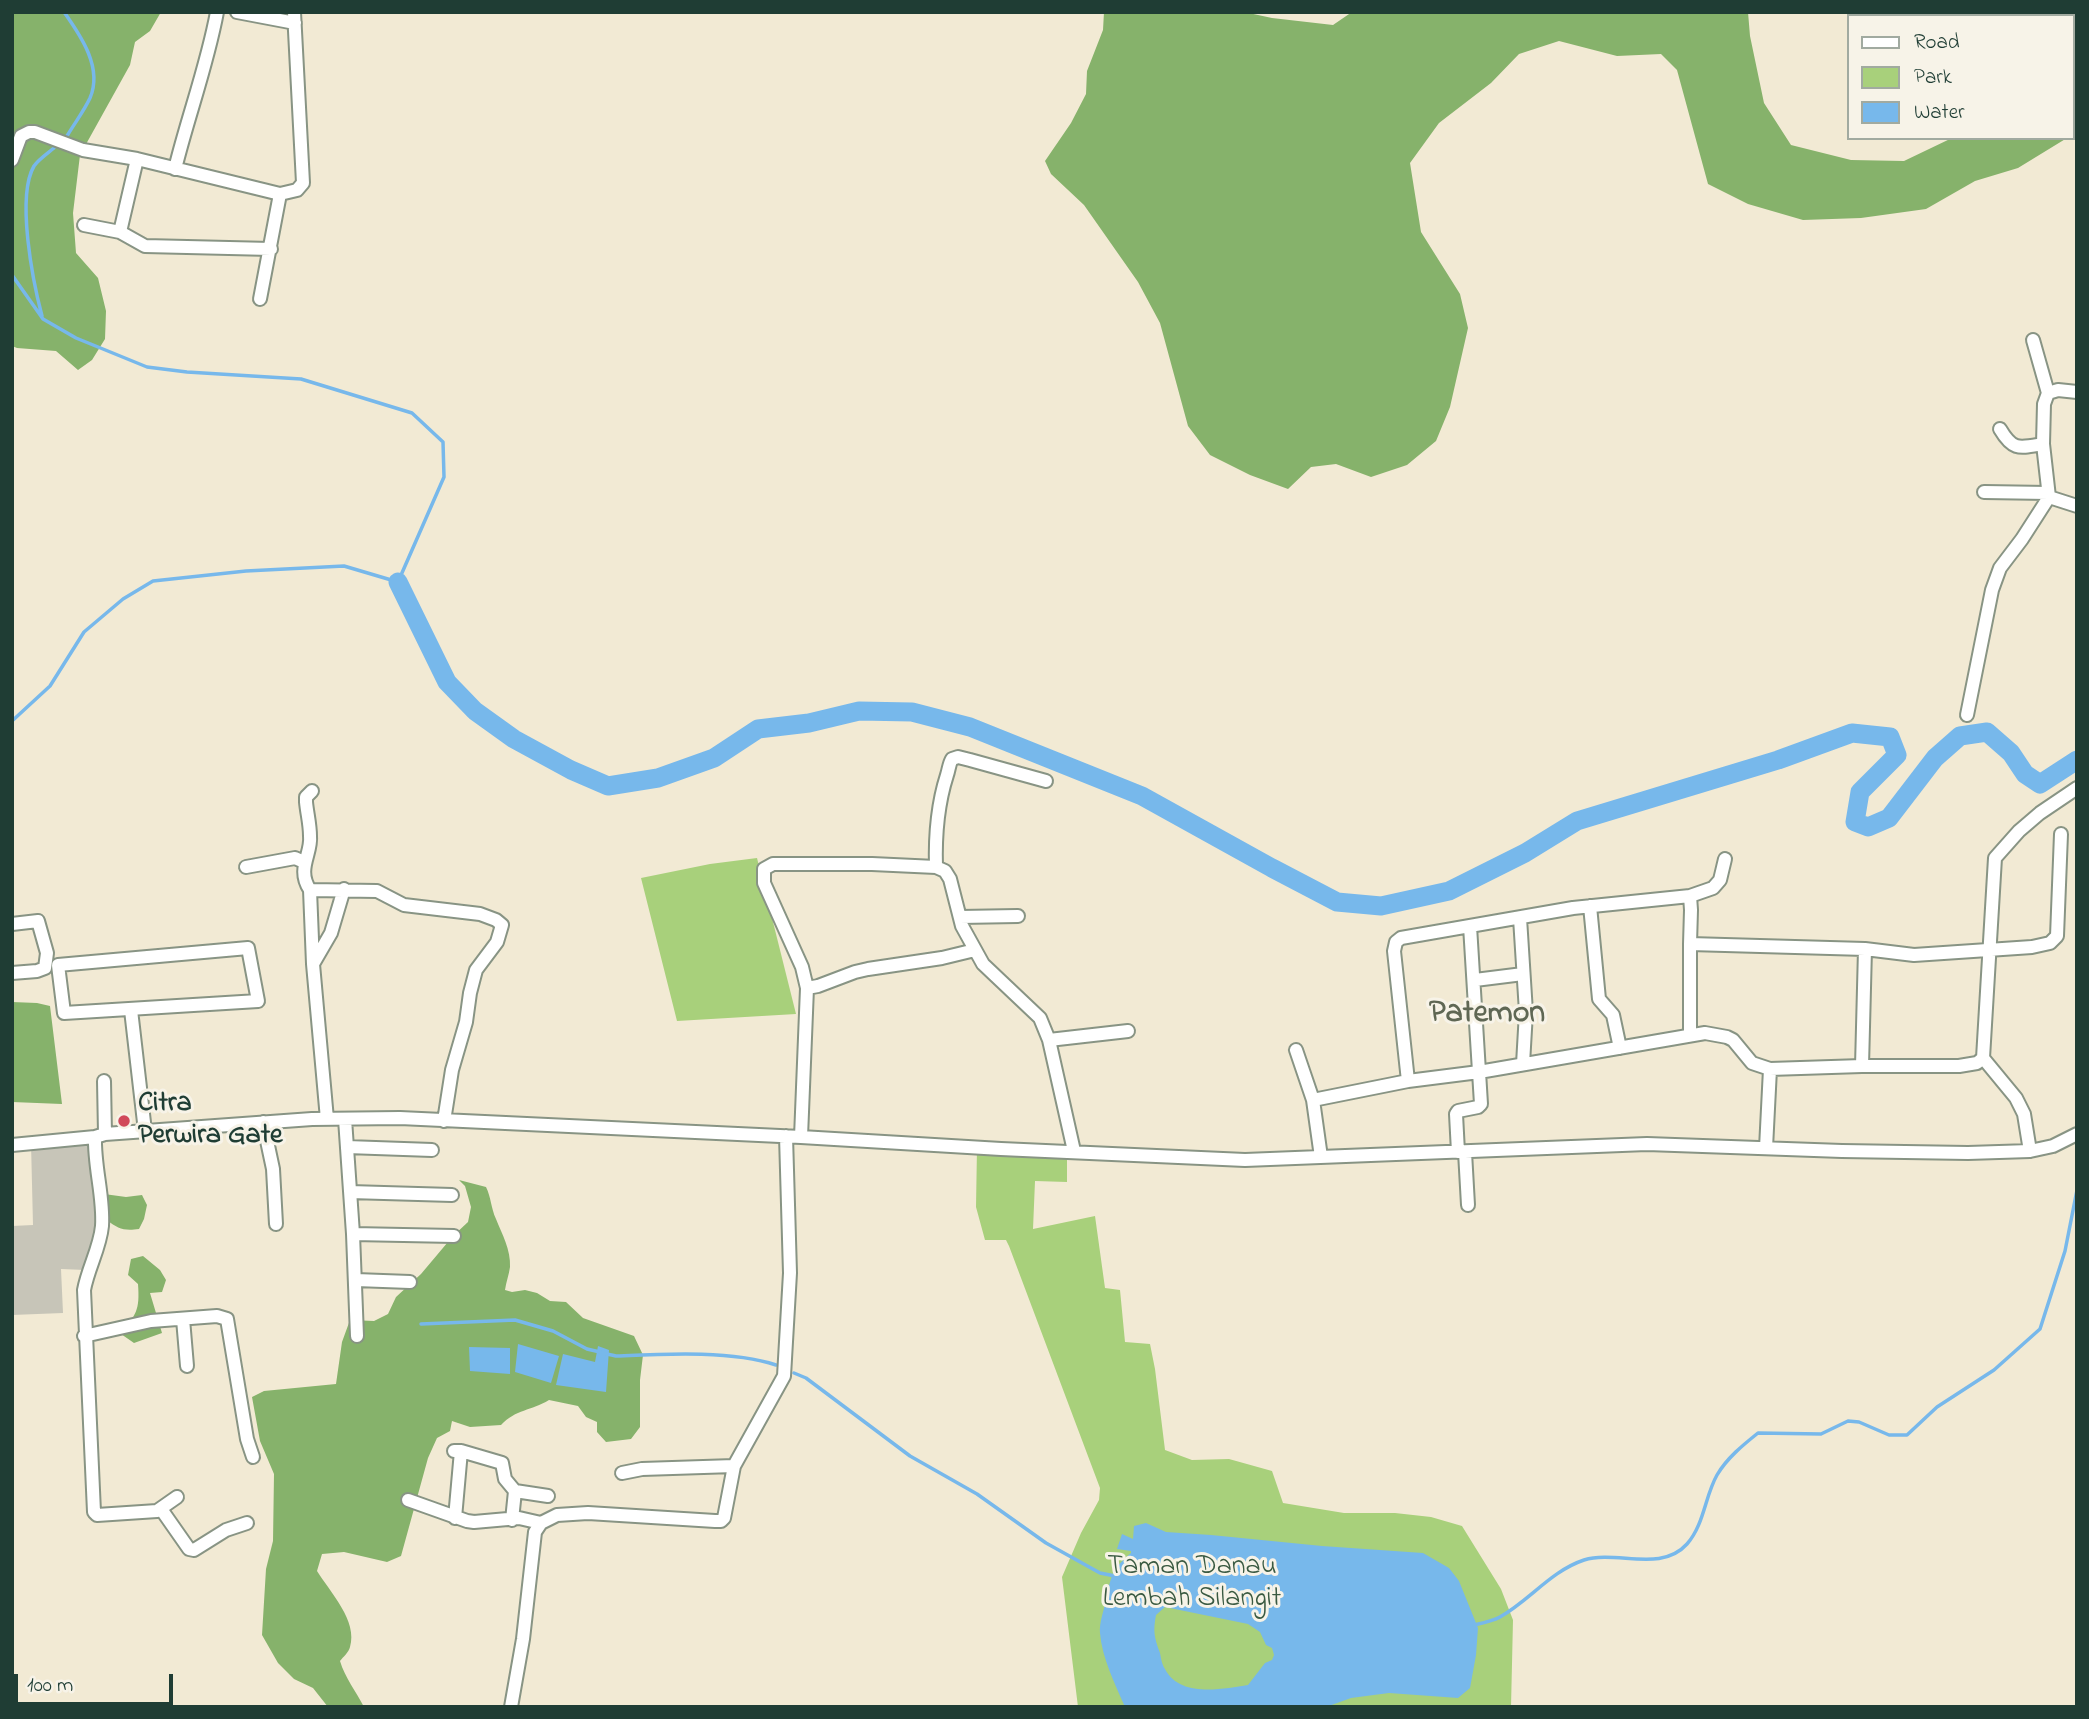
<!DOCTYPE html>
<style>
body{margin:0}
#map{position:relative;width:2089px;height:1719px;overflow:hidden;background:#f2ead4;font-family:"Indie Flower",sans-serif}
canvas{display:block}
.frame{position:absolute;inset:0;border:14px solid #1f3d34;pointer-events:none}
.legend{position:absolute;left:1847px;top:14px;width:228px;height:126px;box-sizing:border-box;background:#f7f3e8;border:2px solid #a1aaa0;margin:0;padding:9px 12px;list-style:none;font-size:21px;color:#1f3d34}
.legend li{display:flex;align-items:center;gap:14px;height:35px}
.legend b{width:35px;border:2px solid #a1aaa0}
.scale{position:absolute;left:14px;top:1674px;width:159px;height:32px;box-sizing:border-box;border:4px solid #1f3d34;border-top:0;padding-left:9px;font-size:21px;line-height:24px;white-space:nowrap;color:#1f3d34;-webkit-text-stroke:5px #f7f3e8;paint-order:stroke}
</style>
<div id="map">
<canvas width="2089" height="1719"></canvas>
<div class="frame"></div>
<ul class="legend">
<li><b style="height:9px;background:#fff"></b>Road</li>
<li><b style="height:19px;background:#a8d07b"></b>Park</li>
<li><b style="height:19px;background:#77b8eb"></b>Water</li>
</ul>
<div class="scale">100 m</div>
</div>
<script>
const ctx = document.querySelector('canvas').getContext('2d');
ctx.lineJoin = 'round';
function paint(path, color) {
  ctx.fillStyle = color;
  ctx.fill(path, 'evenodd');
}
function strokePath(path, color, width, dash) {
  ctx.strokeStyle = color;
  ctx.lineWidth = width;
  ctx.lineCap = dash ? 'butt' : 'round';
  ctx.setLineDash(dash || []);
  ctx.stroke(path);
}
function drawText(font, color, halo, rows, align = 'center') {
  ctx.font = font + ' "Indie Flower",sans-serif';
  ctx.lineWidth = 6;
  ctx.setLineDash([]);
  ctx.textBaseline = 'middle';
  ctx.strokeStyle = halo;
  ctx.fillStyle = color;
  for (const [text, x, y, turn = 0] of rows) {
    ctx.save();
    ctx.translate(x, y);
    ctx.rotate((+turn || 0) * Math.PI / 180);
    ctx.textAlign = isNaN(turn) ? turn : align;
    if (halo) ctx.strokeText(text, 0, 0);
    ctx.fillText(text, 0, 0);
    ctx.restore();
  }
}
paint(new Path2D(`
 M 31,1143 L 92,1143 L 99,1222 L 85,1270 L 61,1269 L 63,1313 L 12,1315 L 12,1226 L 33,1225 Z`), '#c7c5b8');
paint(new Path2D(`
 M 757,858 L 796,1014 L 677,1021 L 641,878 L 710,864 Z
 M 977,1148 L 1067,1151 L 1067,1182 L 1035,1181 L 1033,1229 L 1095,1216 L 1105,1288 L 1120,1290 L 1125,1342 L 1150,1344 L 1155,1369 L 1165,1450 L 1192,1460 L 1229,1459 L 1272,1471 L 1283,1503 L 1344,1513 L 1395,1513 L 1431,1517 L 1462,1526 L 1501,1589 L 1513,1620 L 1511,1707 L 1078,1707 L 1062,1577 L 1081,1533 L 1099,1500 L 1100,1488 L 1009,1246 L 1006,1240 L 985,1240 L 976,1207 Z`), '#a8d07b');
paint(new Path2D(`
 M 12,12 L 161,12 L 150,31 L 135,42 L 130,65 L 80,155 L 73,213 L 76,253 L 98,278 L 106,311 L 105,339 L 92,360 L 78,370 L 56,351 L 17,348 L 12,346 Z
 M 1104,12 L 1244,12 L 1272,18 L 1333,25 L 1352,12 L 1748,12 L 1750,36 L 1764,103 L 1791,145 L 1851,160 L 1904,161 L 1952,138 L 2067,138 L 2018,168 L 1975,181 L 1926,209 L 1861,218 L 1803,220 L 1748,204 L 1708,184 L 1677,70 L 1661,54 L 1617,56 L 1559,41 L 1519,54 L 1491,83 L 1439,123 L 1410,163 L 1421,232 L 1460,294 L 1468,328 L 1450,407 L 1436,441 L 1407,465 L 1371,477 L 1336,464 L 1311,467 L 1288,489 L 1250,475 L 1210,455 L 1188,426 L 1160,323 L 1138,282 L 1084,205 L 1051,174 L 1045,161 L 1071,123 L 1086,94 L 1087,71 L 1103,30 Z
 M 2046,12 L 2077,12 L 2077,129 L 2073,133 L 2073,16 L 2043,16 Z
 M 12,1002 L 37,1003 L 50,1006 L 62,1104 L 12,1102 Z
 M 459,1180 L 486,1187 C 491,1197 491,1208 496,1219 C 502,1234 511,1250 510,1267 C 509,1275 506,1282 505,1290 L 512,1292 L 525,1290 L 537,1293 L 550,1301 L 566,1302 L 583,1318 L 634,1336 L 643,1355 L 640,1380 L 640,1427 L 631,1439 L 606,1442 L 597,1432 L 597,1422 L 586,1417 L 578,1406 L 549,1400 C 531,1411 516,1409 501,1425 L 470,1427 L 452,1421 L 450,1431 L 437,1438 L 428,1458 L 401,1556 L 387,1562 L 344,1552 L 322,1554 L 317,1571 C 330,1592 358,1621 350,1647 C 349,1652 343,1657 340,1661 C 345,1678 356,1691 364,1707 L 328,1707 L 313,1688 L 294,1679 L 278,1663 L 262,1635 L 266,1569 L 273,1541 L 274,1474 L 260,1441 L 252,1397 L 264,1391 L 336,1384 L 342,1342 L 350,1320 L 374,1321 L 388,1314 L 396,1297 L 421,1274 L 453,1236 L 468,1222 L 471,1207 L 465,1186 Z
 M 104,1194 L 126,1197 L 142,1195 L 147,1205 L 144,1219 L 139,1229 C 124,1231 118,1229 107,1220 Z
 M 143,1256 L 160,1270 L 166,1280 L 162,1292 L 150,1293 L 162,1333 L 134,1343 L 121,1334 C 136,1314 140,1311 138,1284 L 128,1275 L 131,1259 Z`), '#86b26b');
paint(new Path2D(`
 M 518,1344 L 559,1356 L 551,1383 L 515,1372 Z
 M 598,1346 L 609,1350 L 606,1392 L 556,1385 L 563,1354 L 595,1362 Z
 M 469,1347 L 510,1348 L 510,1374 L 470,1371 Z
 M 1146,1523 L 1166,1532 L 1211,1535 L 1322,1546 L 1423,1553 L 1449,1568 L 1459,1581 L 1478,1628 L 1476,1655 L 1470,1688 L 1458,1698 L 1389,1693 L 1351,1698 L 1326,1707 L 1125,1707 C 1115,1684 1102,1658 1100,1633 C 1099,1623 1104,1610 1106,1600 C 1111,1576 1112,1569 1131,1553 L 1131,1551 L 1117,1549 L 1122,1534 L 1133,1539 L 1134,1526 ZM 1165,1607 L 1248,1624 L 1260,1632 L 1266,1645 L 1272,1648 L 1274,1655 L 1272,1660 L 1265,1663 L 1248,1685 C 1222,1689 1180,1698 1165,1669 C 1162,1665 1161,1658 1160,1653 C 1154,1637 1153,1631 1156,1615 Z`), '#77b8eb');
strokePath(new Path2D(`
 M 64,12 C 81,36 103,68 90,98 C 84,111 74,124 67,136
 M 12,275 L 43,319 L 76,338 L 147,367 L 187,372 L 301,379 L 412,413 L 443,442 L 444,477 L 398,582 L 344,566 L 246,571 L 153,581 L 123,599 L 84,632 L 50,686 L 12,721
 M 42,316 C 33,282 16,197 34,166 C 39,159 48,153 54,148
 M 421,1324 L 515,1320 L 553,1331 L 587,1349 L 600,1352
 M 607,1354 L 616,1356 C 663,1354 731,1350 776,1365
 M 794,1373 L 806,1378 L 910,1456 L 977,1494 L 1046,1543 L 1100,1573 L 1115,1576
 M 1474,1625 C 1483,1623 1493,1621 1500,1617 C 1530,1600 1551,1571 1584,1560 C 1617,1550 1661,1573 1687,1544 C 1704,1525 1705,1496 1717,1475 C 1727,1458 1743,1445 1758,1433 L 1821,1434 L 1848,1421 L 1859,1422 L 1889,1435 L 1907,1435 L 1937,1407 L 1994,1370 L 2040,1329 L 2065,1251 L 2077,1190`), '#77b8eb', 3.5);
strokePath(new Path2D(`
 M 398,582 L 447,682 L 475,711 L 514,739 L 571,770 L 608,786 L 658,778 L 714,758 L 758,729 L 809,723 L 859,711 L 912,712 L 970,727 L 1142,796 L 1272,868 L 1337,902 L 1381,906 L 1449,891 L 1525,853 L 1577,821 L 1778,760 L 1852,733 L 1890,737 L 1897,755 L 1860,792 L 1855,822 L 1868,827 L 1889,818 L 1935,758 L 1960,736 L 1987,732 L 2011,753 L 2025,774 L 2040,784 L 2077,760`), '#77b8eb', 19);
const minor = new Path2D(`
 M 237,12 L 295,23
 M 2013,16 L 2013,12
 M 12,160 L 21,136 L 29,132 L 35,132 L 83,150 L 137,159 L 280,194 L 297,190 L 303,183 L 294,12
 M 175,169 C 188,116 207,66 217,12
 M 84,225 L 120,232 L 145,246 L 271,249
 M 120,232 L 137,159
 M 260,299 L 280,194
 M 2033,340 L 2048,393 L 2044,404 L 2043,444 L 2049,497 L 2077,506
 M 2048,393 L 2058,390 L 2077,392
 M 2000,429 C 2013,451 2019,448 2043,444
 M 1984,492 L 2048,493
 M 1967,715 L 1992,590 L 2000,568 L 2022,539 L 2049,497
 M 312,791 L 306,797 L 306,802 C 307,813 310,824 310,836 C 312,854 296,869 310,890 L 377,891 L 404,905 L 480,914 L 496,920 L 502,925 L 497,942 L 476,970 L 470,993 L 466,1022 L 452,1070 L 444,1121
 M 246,867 L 295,858 L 304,862
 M 936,867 C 935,835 937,806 947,775 C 949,769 949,764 952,759 L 958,757 L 970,760 L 1046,781
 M 310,890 L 313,964
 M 1690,896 L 1691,910 L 1690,944
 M 1590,906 L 1599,999 L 1613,1015 L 1620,1048
 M 960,917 L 1018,916
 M 1520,918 L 1526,1012 L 1523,1064
 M 12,924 L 38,921 L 47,953 L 45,968 L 37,971 L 12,973
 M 248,948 L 258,1001 L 64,1013 L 58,965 Z
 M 1475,980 L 1523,974
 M 807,988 L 818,986 L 855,972 L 868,969 L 942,958 L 975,950
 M 131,1010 L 145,1131
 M 1690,1035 L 1690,944 L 1865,949 L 1914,955 L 2032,947 L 2050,943 L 2057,936 L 2061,834
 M 1049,1040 L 1128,1031
 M 1296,1050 L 1313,1100
 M 1983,1058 L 2016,1098 L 2024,1114 L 2030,1151
 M 1862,1066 L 1865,949
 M 104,1081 L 105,1134
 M 1408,1081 L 1394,951 L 1396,942 L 1401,938 L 1573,908 L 1690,896 L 1713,888 L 1720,880 L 1725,859
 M 327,1119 L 313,964 L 331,933 L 344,889
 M 345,1119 L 353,1234 L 357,1336
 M 263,1122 L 273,1169 L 276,1224
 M 95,1137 C 94,1167 104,1197 102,1226 C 100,1248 88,1268 84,1290 L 94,1512 L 97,1515 L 157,1511 L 177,1497
 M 801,1137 L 807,988 L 802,967 L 764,883 L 764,869 L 773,864 L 872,864 L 936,867 L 945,871 L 950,879 L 962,926 L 983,964 L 1040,1018 L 1049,1040 L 1074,1151
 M 12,1145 L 95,1137 L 105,1134 L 312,1119 L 400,1118 L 801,1137 L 1001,1149 L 1245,1160 L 1647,1144 L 1842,1151 L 1968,1153 L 2030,1151 L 2053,1146 L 2077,1134
 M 347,1147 L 432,1150
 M 1766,1148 L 1770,1069 L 1862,1066 L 1959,1066 L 1977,1063 L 1983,1058 L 1995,858 L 2019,831 L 2040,813 L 2077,788
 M 1458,1152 L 1456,1114 L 1458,1111 L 1478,1107 L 1481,1104 L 1470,926
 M 1465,1152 L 1468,1205
 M 1321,1157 L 1313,1100 L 1408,1081 L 1479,1072 L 1705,1033 L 1727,1037 L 1733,1040 L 1752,1063 L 1770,1069
 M 350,1192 L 452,1195
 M 353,1234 L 454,1236
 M 356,1280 L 410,1282
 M 183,1319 L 187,1366
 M 84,1336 L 151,1321 L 217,1316 L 227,1319 L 247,1439 L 253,1457
 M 454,1451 L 461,1451 L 502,1463 L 505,1479 L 515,1491 L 548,1496
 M 622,1473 L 642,1469 L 734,1466
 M 408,1500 L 467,1521 L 474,1522 L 519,1518 L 541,1523
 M 161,1509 L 189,1549 L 194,1550 L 226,1530 L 247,1523
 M 455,1518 L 461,1451
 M 512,1520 L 515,1491
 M 511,1707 L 523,1639 L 535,1532 L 541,1523 L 557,1515 L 588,1513 L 715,1521 L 721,1521 L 724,1518 L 734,1466 L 784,1376 L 790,1273 L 786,1136`);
strokePath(minor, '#889484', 16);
strokePath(minor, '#fff', 12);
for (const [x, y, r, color] of [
 [124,1121,7,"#d1495b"]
]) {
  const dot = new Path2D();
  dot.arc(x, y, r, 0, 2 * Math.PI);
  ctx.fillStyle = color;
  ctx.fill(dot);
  strokePath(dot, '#f7f3e8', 2.5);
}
drawText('bold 28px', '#1f3d34', '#f7f3e8', [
 ["Citra",138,1105],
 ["Perwira Gate",138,1137]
], 'left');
drawText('28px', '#3a5a42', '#f7f3e8', [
 ["Taman Danau",1192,1568],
 ["Lembah Silangit",1192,1600]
]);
drawText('bold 32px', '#5f6754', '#f7f3e8', [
 ["Patemon",1487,1016]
]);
</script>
